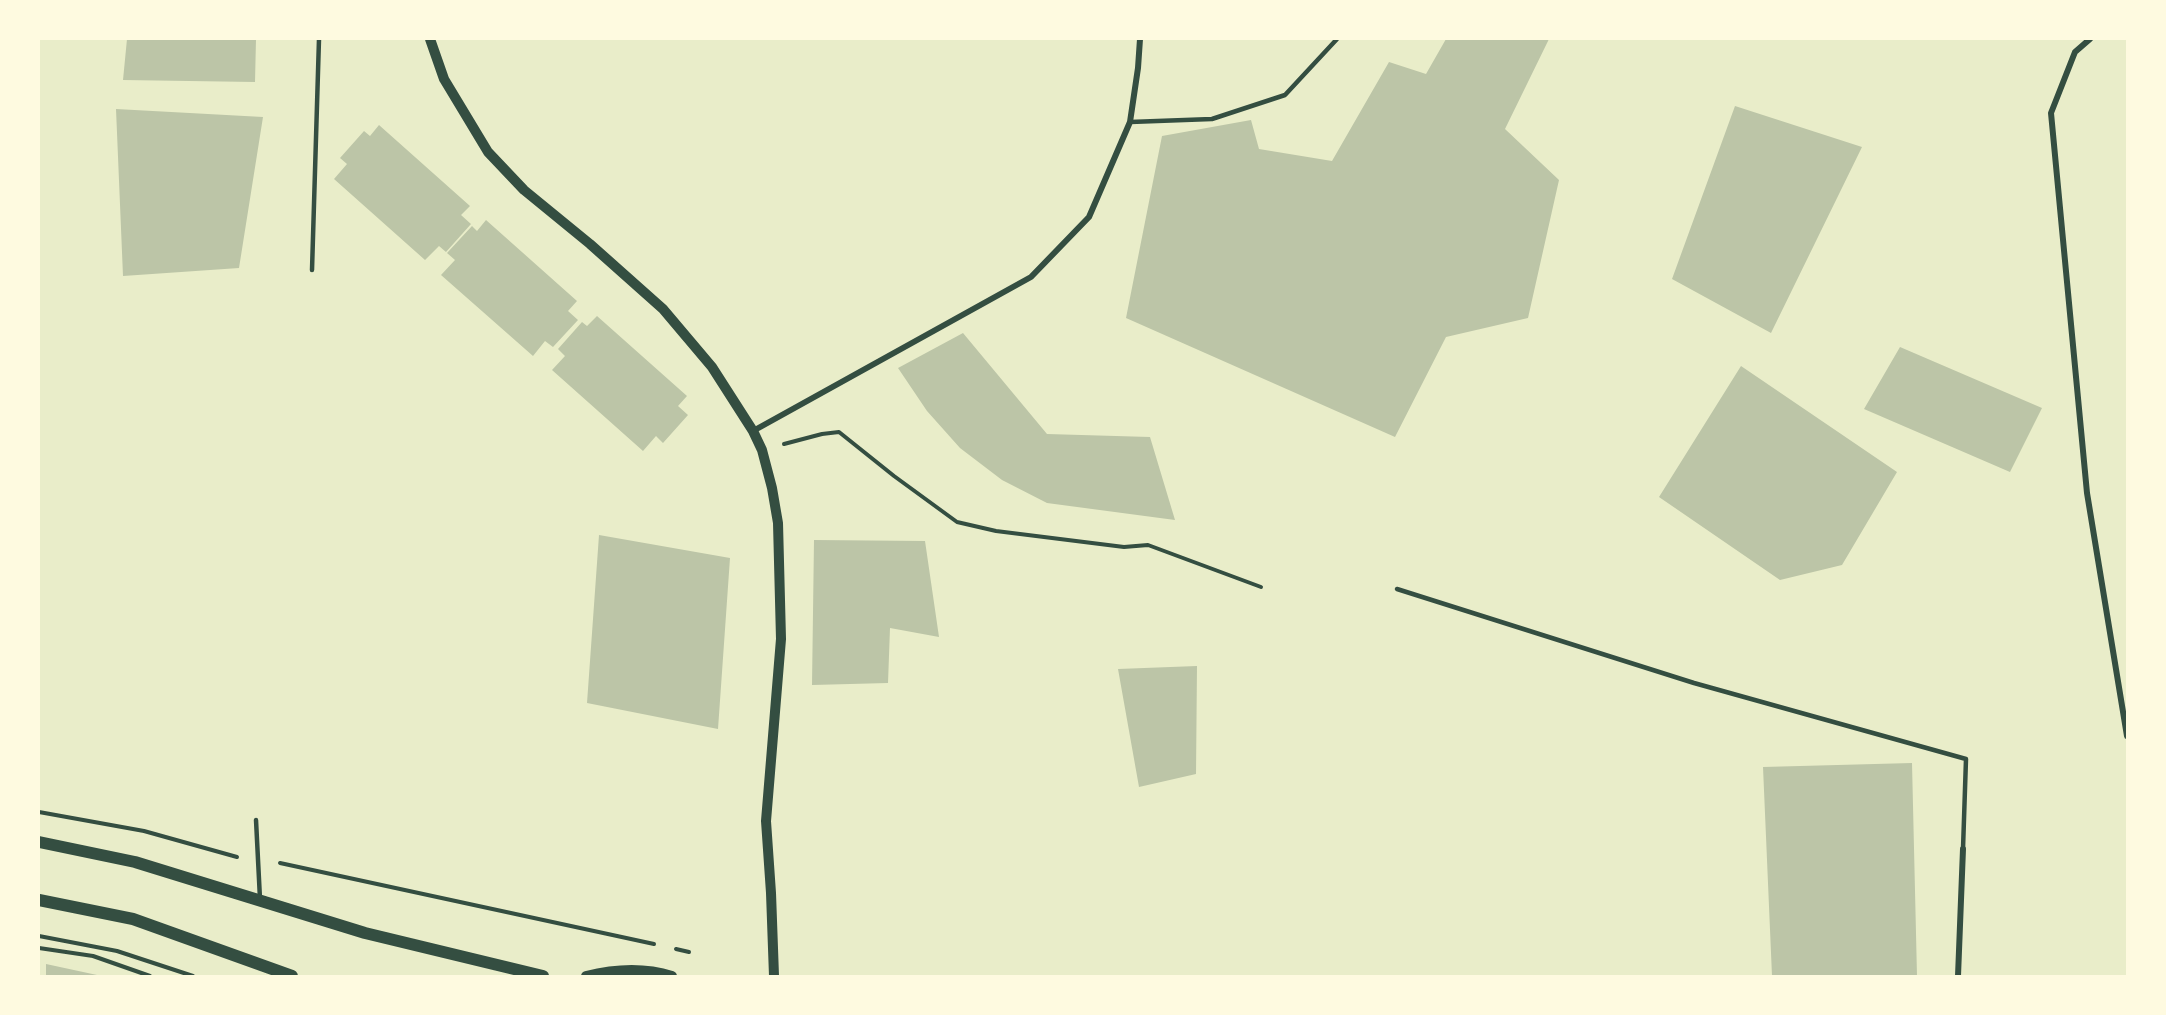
<!DOCTYPE html>
<style>
body{margin:0}
#map{position:relative;width:2166px;height:1015px;overflow:hidden;background:#e9edc9;font-family:"DM Sans",sans-serif}
canvas{display:block}
.frame{position:absolute;inset:0;border:40px solid #fefae0;pointer-events:none}
</style>
<div id="map">
<canvas width="2166" height="1015"></canvas>
<div class="frame"></div>
</div>
<script>
const ctx = document.querySelector('canvas').getContext('2d');
ctx.lineJoin = 'round';
function paint(path, color) {
  ctx.fillStyle = color;
  ctx.fill(path, 'evenodd');
}
function strokePath(path, color, width, dash) {
  ctx.strokeStyle = color;
  ctx.lineWidth = width;
  ctx.lineCap = dash ? 'butt' : 'round';
  ctx.setLineDash(dash || []);
  ctx.stroke(path);
}
paint(new Path2D(`
 M 127,39 L 256,39 L 255,82 L 123,80 Z
 M 1446,39 L 1549,39 L 1505,129 L 1559,180 L 1528,318 L 1446,337 L 1395,437 L 1126,318 L 1162,136 L 1251,120 L 1259,149 L 1332,161 L 1389,62 L 1426,74 Z
 M 1735,106 L 1862,147 L 1771,333 L 1672,279 Z
 M 116,109 L 263,117 L 239,268 L 123,276 Z
 M 379,125 L 470,206 L 461,215 L 471,224 L 446,252 L 439,246 L 425,260 L 334,179 L 347,164 L 340,158 L 364,131 L 370,136 Z
 M 486,220 L 577,301 L 568,311 L 578,320 L 553,347 L 545,341 L 533,356 L 441,275 L 455,260 L 447,253 L 472,226 L 477,231 Z
 M 597,316 L 687,396 L 678,406 L 688,415 L 663,443 L 656,436 L 643,451 L 552,370 L 565,356 L 558,349 L 582,322 L 587,326 Z
 M 963,333 L 1047,434 L 1150,437 L 1175,520 L 1047,503 L 1002,480 L 960,448 L 927,411 L 898,368 Z
 M 1900,347 L 2042,408 L 2010,472 L 1864,409 Z
 M 1741,366 L 1897,472 L 1842,565 L 1780,580 L 1659,497 Z
 M 599,535 L 730,558 L 718,729 L 587,703 Z
 M 814,540 L 925,541 L 939,637 L 890,628 L 888,683 L 812,685 Z
 M 1197,666 L 1196,774 L 1139,787 L 1118,669 Z
 M 1912,763 L 1917,976 L 1772,976 L 1763,767 Z
 M 46,964 L 97,975 L 97,976 L 46,976 Z`), '#bcc5a7');
strokePath(new Path2D(`
 M 784,444 L 822,434 L 839,432 L 894,476 L 957,522 L 996,531 L 1124,547 L 1148,545 L 1261,587
 M 39,812 L 144,831 L 237,857
 M 280,863 L 654,944
 M 39,936 L 117,951 L 193,976
 M 39,948 L 93,956 L 150,976
 M 676,949 L 689,952`), '#344e41', 4);
strokePath(new Path2D(`
 M 1130,122 L 1212,119 L 1285,95 L 1337,39
 M 312,270 L 319,39
 M 1397,589 L 1694,683 L 1966,759 L 1963,849
 M 256,820 L 260,899`), '#344e41', 4.5);
strokePath(new Path2D(`
 M 2090,39 L 2075,52 L 2051,113 L 2087,493 L 2127,736
 M 753,431 L 1031,277 L 1089,217 L 1130,122 L 1138,68 L 1140,39
 M 1958,976 L 1963,849`), '#344e41', 6);
strokePath(new Path2D(`
 M 430,39 L 444,79 L 488,152 L 524,190 L 590,244 L 663,309 L 712,367 L 753,431 L 762,450 L 772,488 L 778,523 L 781,639 L 766,821 L 771,893 L 774,976
 M 586,976 C 614,969 644,967 672,976`), '#344e41', 10);
strokePath(new Path2D(`
 M 39,842 L 135,862 L 365,933 L 543,976
 M 39,900 L 133,919 L 292,976`), '#344e41', 12);
</script>
